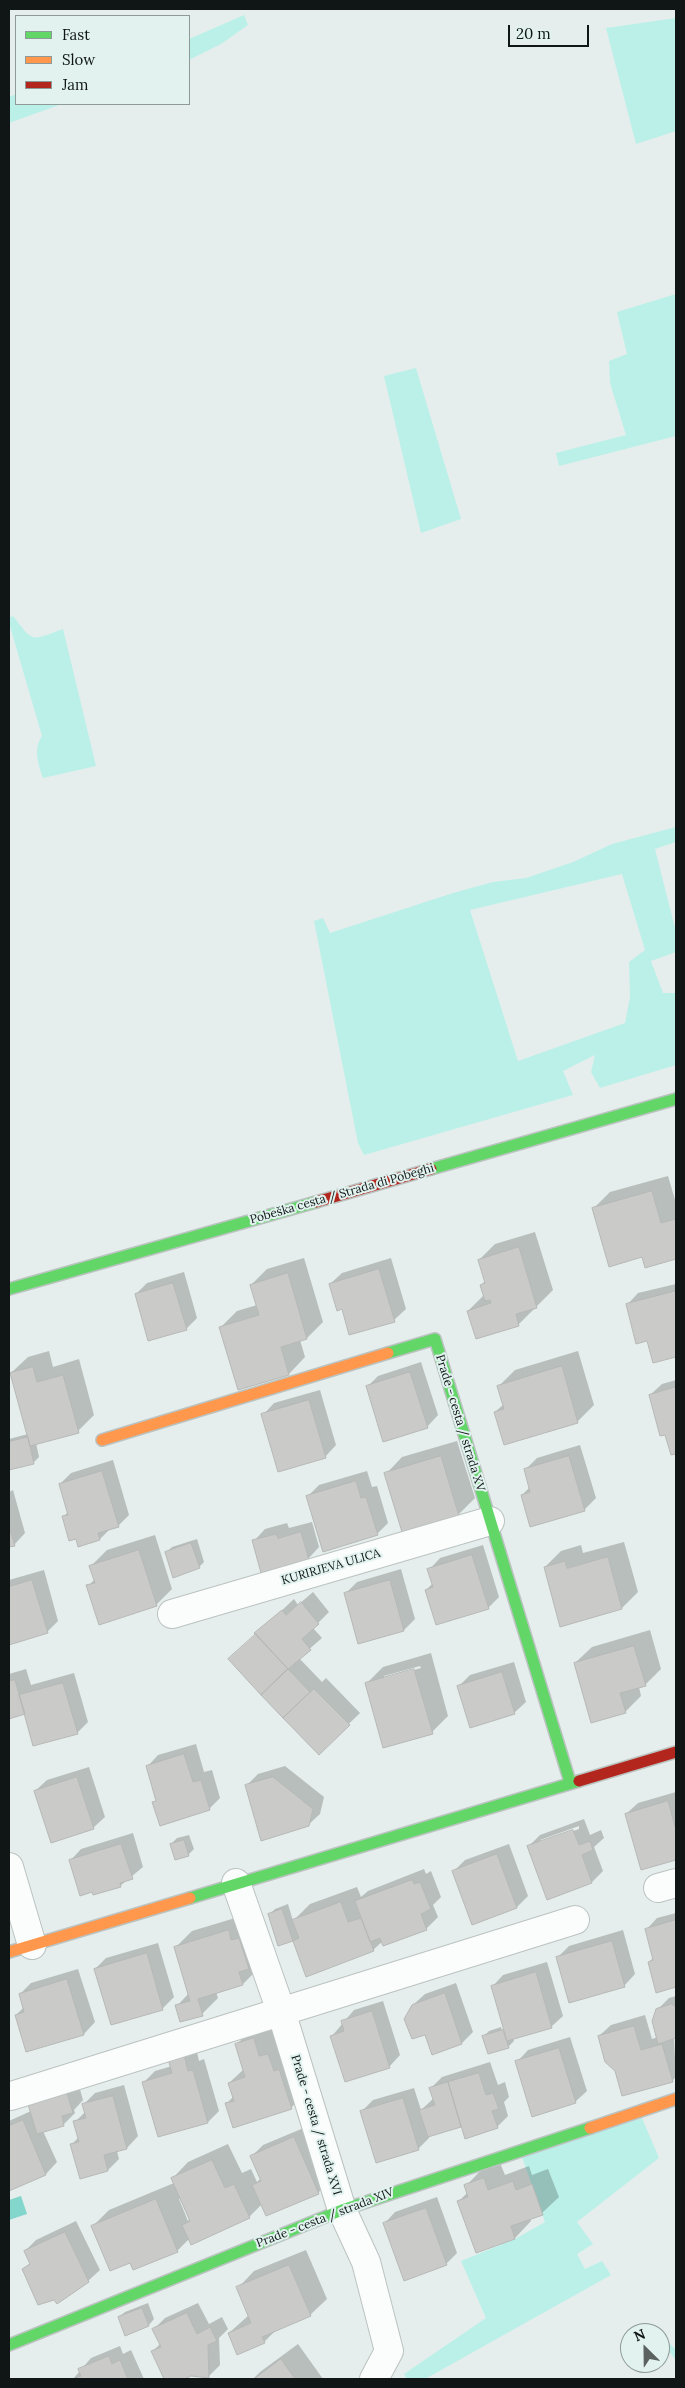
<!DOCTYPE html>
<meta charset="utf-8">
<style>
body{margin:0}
#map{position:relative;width:685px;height:2388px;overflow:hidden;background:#e5eeec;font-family:Lora,serif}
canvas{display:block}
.frame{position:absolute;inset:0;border:10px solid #101615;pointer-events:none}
.legend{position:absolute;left:15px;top:15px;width:175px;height:90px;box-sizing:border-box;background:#e1f2ef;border:1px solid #8d9a98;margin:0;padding:6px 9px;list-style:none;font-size:15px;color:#101615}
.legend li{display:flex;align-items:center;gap:10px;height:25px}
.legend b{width:25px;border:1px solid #8d9a98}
.north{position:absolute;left:620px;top:2323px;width:50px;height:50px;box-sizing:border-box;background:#e1f2ef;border:1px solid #8d9a98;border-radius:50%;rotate:337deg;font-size:14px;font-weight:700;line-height:20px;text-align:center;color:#101615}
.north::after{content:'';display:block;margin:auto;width:18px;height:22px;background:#5b6260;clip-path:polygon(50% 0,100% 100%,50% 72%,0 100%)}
.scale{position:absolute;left:508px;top:25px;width:81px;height:22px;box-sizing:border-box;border:2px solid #101615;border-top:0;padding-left:6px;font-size:15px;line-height:18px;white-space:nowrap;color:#101615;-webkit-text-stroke:4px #e1f2ef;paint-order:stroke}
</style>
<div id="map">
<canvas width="685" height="2388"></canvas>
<div class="frame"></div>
<ul class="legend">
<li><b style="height:6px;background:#63d668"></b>Fast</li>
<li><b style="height:6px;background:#ff974d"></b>Slow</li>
<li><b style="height:6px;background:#b3261e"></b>Jam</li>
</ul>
<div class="north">N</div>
<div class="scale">20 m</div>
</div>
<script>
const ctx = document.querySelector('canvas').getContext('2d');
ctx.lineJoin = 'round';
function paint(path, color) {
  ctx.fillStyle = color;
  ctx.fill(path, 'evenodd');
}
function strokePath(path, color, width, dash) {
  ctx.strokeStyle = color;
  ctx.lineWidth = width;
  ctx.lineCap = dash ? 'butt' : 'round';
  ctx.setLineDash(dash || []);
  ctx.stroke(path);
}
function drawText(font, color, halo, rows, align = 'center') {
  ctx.font = font + ' Lora,serif';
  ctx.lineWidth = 4;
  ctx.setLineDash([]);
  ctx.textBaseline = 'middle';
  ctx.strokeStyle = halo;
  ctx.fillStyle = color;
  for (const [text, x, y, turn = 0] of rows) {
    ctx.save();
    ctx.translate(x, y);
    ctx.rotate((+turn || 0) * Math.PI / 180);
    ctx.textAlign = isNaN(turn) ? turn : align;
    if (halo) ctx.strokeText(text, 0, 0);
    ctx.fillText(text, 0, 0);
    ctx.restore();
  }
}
paint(new Path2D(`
 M 244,15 L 248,25 L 221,44 L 189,60 L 189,39 Z
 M 676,18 L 676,131 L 636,144 L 606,28 Z
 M 16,94 L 16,104 L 62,104 L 9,123 L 9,97 Z
 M 676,294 L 676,436 L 559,466 L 556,453 L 626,435 L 610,383 L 609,361 L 627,354 L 617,312 Z
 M 416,368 L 461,519 L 421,533 L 384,376 Z
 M 13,616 C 34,643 30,641 63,629 L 96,766 L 43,778 C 38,764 33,749 42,736 L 9,623 L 9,618 Z
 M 676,827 L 676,842 L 655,849 L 676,932 L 676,952 L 651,961 L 663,993 L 676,993 L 676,1065 L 600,1088 L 591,1072 L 595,1055 L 563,1071 L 573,1095 L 364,1155 L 358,1143 L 314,921 L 323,918 L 330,933 L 453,893 L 493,882 L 526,878 L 573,862 L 612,844 ZM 622,874 L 645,950 L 629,962 L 630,997 L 625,1023 L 518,1061 L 470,910 Z
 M 642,2118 L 659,2158 L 577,2222 L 593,2244 L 577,2254 L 585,2269 L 602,2261 L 611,2275 L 425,2379 L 407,2379 L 404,2374 L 486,2318 L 461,2261 L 515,2239 L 545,2222 L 522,2157 Z
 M 663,2337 L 676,2350 L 676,2360 L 660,2340 Z`), '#bbf0e9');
paint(new Path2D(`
 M 21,2196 L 27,2214 L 9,2220 L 9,2200 Z`), '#82d6cc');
paint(new Path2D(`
 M 668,1176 L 676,1203 L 676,1257 L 646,1266 L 643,1256 L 593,1209 L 610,1192 Z
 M 535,1232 L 553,1290 L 518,1325 L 468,1311 L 484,1295 L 481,1285 L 486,1280 L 479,1260 L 495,1244 Z
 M 304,1258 L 323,1322 L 307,1338 L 300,1340 L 305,1357 L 289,1374 L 221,1327 L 237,1311 L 257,1305 L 251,1285 L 267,1269 Z
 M 391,1258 L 406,1309 L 394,1320 L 330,1284 L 342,1273 Z
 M 184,1272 L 197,1318 L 186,1329 L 136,1294 L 147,1283 Z
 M 676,1284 L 676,1356 L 654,1362 L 648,1340 L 627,1305 L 638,1293 Z
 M 49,1351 L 53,1367 L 79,1359 L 94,1415 L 78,1431 L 36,1443 L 39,1457 L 33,1463 L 9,1469 L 9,1439 L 28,1434 L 11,1373 L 28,1357 Z
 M 578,1351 L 594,1405 L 578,1421 L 504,1443 L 495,1412 L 504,1404 L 499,1386 L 515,1370 Z
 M 421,1362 L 438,1415 L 427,1427 L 367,1387 L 378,1376 Z
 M 676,1380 L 676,1453 L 672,1454 L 666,1434 L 650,1395 L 662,1384 Z
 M 320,1390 L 336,1445 L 325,1457 L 263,1415 L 274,1403 Z
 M 457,1441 L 475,1498 L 458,1515 L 386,1474 L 402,1457 Z
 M 580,1445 L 596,1498 L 584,1510 L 522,1495 L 530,1487 L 526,1469 L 537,1458 Z
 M 113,1460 L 129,1515 L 118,1526 L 110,1529 L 100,1539 L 79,1545 L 77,1537 L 63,1517 L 69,1511 L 60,1484 L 71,1473 Z
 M 367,1471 L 372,1487 L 377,1486 L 388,1523 L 377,1534 L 308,1496 L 319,1485 Z
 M 13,1490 L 25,1533 L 14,1545 L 9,1546 L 9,1492 Z
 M 312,1522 L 319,1547 L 308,1559 L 254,1541 L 265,1529 L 287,1523 L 289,1528 Z
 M 155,1535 L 172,1589 L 156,1605 L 88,1586 L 95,1579 L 91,1566 L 107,1550 Z
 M 197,1539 L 204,1562 L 199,1567 L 166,1553 L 172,1547 Z
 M 624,1542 L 638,1592 L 622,1608 L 545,1567 L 561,1551 L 581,1545 L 583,1553 Z
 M 483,1545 L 499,1597 L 488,1608 L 426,1590 L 433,1583 L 429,1570 L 440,1558 Z
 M 401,1569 L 415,1619 L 404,1630 L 346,1593 L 357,1582 Z
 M 44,1570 L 58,1621 L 47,1632 L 9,1643 L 9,1580 Z
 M 313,1592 L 329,1612 L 313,1628 L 322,1638 L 299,1658 L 322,1682 L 326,1678 L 360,1713 L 319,1753 L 230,1659 L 294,1599 L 298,1605 Z
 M 650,1630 L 661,1669 L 645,1685 L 639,1687 L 641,1696 L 625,1712 L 575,1663 L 592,1647 Z
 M 431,1653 L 448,1716 L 432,1732 L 367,1683 L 383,1667 ZM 420,1666 L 421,1668 L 384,1679 L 384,1676 Z
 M 514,1662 L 526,1702 L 514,1713 L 459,1686 L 470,1675 Z
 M 26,1669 L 31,1685 L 74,1673 L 88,1722 L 77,1733 L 26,1713 L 9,1718 L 9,1674 Z
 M 196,1744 L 204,1772 L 212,1770 L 220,1798 L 209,1809 L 154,1802 L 157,1799 L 147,1767 L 158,1755 Z
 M 285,1766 L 324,1797 L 320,1814 L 308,1825 L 247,1785 L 258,1774 Z
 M 89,1767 L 105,1817 L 93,1828 L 35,1791 L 47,1780 Z
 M 676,1792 L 676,1859 L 642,1869 L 626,1814 L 638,1803 Z
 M 584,1819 L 590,1835 L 601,1830 L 604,1838 L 594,1847 L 603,1871 L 592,1882 L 529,1846 L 540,1835 ZM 579,1826 L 579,1829 L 540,1843 L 540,1840 Z
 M 133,1833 L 143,1867 L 120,1886 L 70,1861 L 81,1849 Z
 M 189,1835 L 194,1849 L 188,1855 L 171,1844 L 177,1838 Z
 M 509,1844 L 528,1896 L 517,1907 L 454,1871 L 465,1860 Z
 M 424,1869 L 426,1874 L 431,1871 L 441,1897 L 433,1905 L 438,1917 L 426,1929 L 383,1941 L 373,1950 L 306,1975 L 294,1940 L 279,1945 L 269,1915 L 275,1909 L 288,1904 L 293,1921 L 310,1904 L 357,1887 L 361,1897 L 368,1891 Z
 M 676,1913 L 676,1986 L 657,1991 L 649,1962 L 654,1957 L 646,1930 L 657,1918 Z
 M 245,1915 L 259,1968 L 243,1984 L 216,1992 L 218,1998 L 202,2014 L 177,2006 L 189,1993 L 175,1948 L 192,1931 Z
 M 623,1930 L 635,1974 L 624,1986 L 558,1957 L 569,1946 Z
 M 158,1943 L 174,1997 L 163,2008 L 95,1969 L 106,1958 Z
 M 547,1962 L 563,2016 L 551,2027 L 513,2038 L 514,2041 L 508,2047 L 484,2036 L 489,2031 L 501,2027 L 506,2042 L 508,2041 L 492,1987 L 503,1975 Z
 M 78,1969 L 95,2022 L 84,2034 L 27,2051 L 16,2015 L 24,2007 L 20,1994 L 31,1983 Z
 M 456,1983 L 473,2032 L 462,2043 L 433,2053 L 413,2005 L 425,1994 Z
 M 676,1996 L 676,2037 L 674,2038 L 676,2077 L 672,2081 L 616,2070 L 599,2036 L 611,2025 L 645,2015 L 652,2039 L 658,2037 L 657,2010 L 669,1998 Z
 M 383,2001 L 400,2055 L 389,2067 L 332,2036 L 354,2010 Z
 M 270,2023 L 276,2041 L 284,2038 L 307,2091 L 291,2108 L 226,2104 L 234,2096 L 229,2083 L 244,2069 L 236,2045 L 252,2029 Z
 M 570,2037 L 587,2091 L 575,2102 L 517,2062 L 528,2050 Z
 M 195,2044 L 199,2061 L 204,2059 L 219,2111 L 208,2122 L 144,2082 L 155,2071 L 172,2066 Z
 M 490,2062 L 498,2085 L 505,2082 L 509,2097 L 504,2102 L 508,2116 L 497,2127 L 462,2126 L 429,2136 L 429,2138 L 418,2149 L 361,2112 L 373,2100 L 414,2088 L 421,2110 L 434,2098 L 431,2088 L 442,2077 Z
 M 77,2079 L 83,2100 L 74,2110 L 75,2113 L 64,2124 L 43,2131 L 57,2162 L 46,2174 L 9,2190 L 9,2121 L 31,2111 Z
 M 124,2085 L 138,2136 L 127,2148 L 117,2151 L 119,2159 L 108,2170 L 71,2145 L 79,2137 L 75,2122 L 86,2111 L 84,2104 L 95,2093 Z
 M 306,2127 L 329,2181 L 318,2193 L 262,2204 L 249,2217 L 189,2239 L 177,2251 L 131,2261 L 93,2226 L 109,2210 L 174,2183 L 172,2179 L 188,2162 L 228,2144 L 242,2173 L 251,2169 L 257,2182 L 261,2178 L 252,2156 L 263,2145 ZM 181,2198 L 190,2218 L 188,2221 L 179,2199 Z
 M 500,2163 L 505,2175 L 529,2166 L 532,2175 L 548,2169 L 559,2197 L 542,2213 L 530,2218 L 531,2221 L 515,2238 L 477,2252 L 458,2202 L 468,2192 L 466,2186 L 482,2169 Z
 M 437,2197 L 457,2253 L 446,2264 L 384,2224 L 395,2212 Z
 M 76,2221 L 100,2270 L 88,2281 L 24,2269 L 31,2262 L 25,2251 L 36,2240 Z
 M 306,2250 L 327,2299 L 310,2315 L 276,2330 L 264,2342 L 229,2333 L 249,2315 L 238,2288 L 254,2271 Z
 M 148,2303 L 154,2319 L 149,2325 L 126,2334 L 119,2317 L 125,2312 Z
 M 198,2303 L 209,2324 L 222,2317 L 228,2329 L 219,2338 L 220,2365 L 209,2376 L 190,2375 L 182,2379 L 165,2379 L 152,2352 L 160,2344 L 154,2329 L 165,2318 Z
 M 298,2344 L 323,2379 L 253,2379 L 260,2372 Z
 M 120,2346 L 123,2354 L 131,2350 L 144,2379 L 73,2379 L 91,2358 Z`), '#0003');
const building = new Path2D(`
 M 652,1191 L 661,1223 L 676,1219 L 676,1259 L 645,1268 L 642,1257 L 609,1267 L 592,1208 Z
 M 519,1247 L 537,1308 L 516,1314 L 519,1326 L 476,1339 L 467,1311 L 491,1303 L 490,1300 L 485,1301 L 480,1285 L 485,1283 L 478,1260 Z
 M 379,1269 L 395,1322 L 349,1335 L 342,1309 L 337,1311 L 329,1284 Z
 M 288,1273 L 307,1339 L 281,1347 L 289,1375 L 238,1390 L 219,1327 L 259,1315 L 250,1285 Z
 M 173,1283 L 187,1330 L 148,1341 L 135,1294 Z
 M 676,1291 L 676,1357 L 653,1363 L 647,1341 L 636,1344 L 626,1304 Z
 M 562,1366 L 578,1423 L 504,1445 L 494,1412 L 504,1409 L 497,1386 Z
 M 33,1367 L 37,1382 L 63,1375 L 79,1433 L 30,1446 L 10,1373 Z
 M 410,1372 L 428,1428 L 383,1442 L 366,1386 Z
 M 676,1387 L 676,1454 L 671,1455 L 665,1435 L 660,1436 L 649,1395 Z
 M 309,1400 L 326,1458 L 278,1472 L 261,1414 Z
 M 28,1437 L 34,1464 L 9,1470 L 9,1442 Z
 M 441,1456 L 459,1516 L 402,1532 L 384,1473 Z
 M 569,1456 L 585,1511 L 530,1527 L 521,1495 L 530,1492 L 524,1469 Z
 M 102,1471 L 119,1527 L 98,1533 L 100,1540 L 78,1547 L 76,1539 L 69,1541 L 62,1516 L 68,1515 L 59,1484 Z
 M 356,1481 L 361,1498 L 366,1497 L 378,1535 L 323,1552 L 306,1496 Z
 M 9,1526 L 15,1546 L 9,1547 Z
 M 301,1532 L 309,1560 L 261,1573 L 252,1540 L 276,1534 L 278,1538 Z
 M 191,1543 L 200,1568 L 173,1578 L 165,1552 Z
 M 139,1550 L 157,1606 L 99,1625 L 86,1585 L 95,1583 L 89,1566 Z
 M 472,1555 L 489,1609 L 436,1625 L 425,1590 L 433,1587 L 427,1569 Z
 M 608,1557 L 622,1609 L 560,1627 L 544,1567 L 565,1561 L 567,1568 Z
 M 32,1580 L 48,1633 L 9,1645 L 9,1587 Z
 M 390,1580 L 404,1631 L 358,1644 L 344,1593 Z
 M 301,1602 L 319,1624 L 302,1639 L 311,1650 L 288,1669 L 254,1633 L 282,1610 L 286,1615 Z
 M 256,1634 L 288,1669 L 261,1695 L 228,1659 Z
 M 634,1646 L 646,1686 L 620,1693 L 626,1713 L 591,1723 L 574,1663 Z
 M 288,1669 L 310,1692 L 283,1718 L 261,1695 Z
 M 414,1669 L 433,1734 L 383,1748 L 365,1683 Z
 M 502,1672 L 515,1714 L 470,1728 L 457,1686 Z
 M 15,1680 L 25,1714 L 9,1719 L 9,1681 Z
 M 63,1683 L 78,1734 L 33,1746 L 19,1695 Z
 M 314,1689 L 350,1725 L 319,1755 L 283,1718 Z
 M 184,1754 L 193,1782 L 201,1780 L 210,1810 L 160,1826 L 152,1802 L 156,1801 L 146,1766 Z
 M 77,1777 L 94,1829 L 51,1843 L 34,1791 Z
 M 273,1777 L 313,1809 L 309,1826 L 261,1841 L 245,1785 Z
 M 668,1801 L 676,1830 L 676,1860 L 641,1870 L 625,1814 Z
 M 573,1830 L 579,1845 L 590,1841 L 593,1850 L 582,1855 L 592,1883 L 547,1900 L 527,1846 Z
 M 184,1840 L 189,1856 L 175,1860 L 170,1844 Z
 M 121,1844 L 133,1879 L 120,1883 L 121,1887 L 93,1895 L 92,1892 L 80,1896 L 69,1860 Z
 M 497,1854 L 517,1908 L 472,1925 L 452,1871 Z
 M 412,1880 L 414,1884 L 420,1882 L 431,1909 L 421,1914 L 427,1930 L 383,1946 L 380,1938 L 370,1942 L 355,1901 Z
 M 341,1902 L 348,1922 L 361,1918 L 374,1951 L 306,1977 L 293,1941 L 299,1938 L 292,1920 Z
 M 282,1909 L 293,1941 L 278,1946 L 268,1914 Z
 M 676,1920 L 676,1987 L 656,1993 L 648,1962 L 653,1960 L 645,1929 Z
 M 229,1930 L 231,1940 L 239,1938 L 249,1969 L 239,1972 L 243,1985 L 198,1999 L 203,2016 L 180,2022 L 175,2005 L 190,2001 L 174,1947 Z
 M 612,1941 L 625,1987 L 569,2003 L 556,1957 Z
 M 147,1953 L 163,2010 L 111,2025 L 94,1969 Z
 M 536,1972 L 552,2028 L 507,2041 L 491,1986 Z
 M 67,1979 L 84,2035 L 26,2052 L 15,2015 L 24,2012 L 19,1994 Z
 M 445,1993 L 462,2044 L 432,2055 L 425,2035 L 412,2039 L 404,2019 L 412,2005 Z
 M 672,2004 L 676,2007 L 676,2038 L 658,2044 L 652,2021 L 656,2009 Z
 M 372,2011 L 390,2068 L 345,2082 L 330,2036 L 344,2031 L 341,2021 Z
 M 634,2026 L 641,2050 L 662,2044 L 673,2082 L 622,2096 L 615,2071 L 605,2062 L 598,2036 Z
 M 503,2030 L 509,2048 L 488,2054 L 482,2036 Z
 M 254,2038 L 259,2056 L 268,2054 L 274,2071 L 279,2069 L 292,2109 L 233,2128 L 225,2103 L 234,2101 L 228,2083 L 245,2077 L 235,2044 Z
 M 559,2048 L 576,2103 L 532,2117 L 515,2061 Z
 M 184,2055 L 188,2071 L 193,2070 L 208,2123 L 158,2137 L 142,2082 L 172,2073 L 168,2059 Z
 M 479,2073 L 486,2095 L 493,2093 L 499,2109 L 492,2111 L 498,2128 L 465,2139 L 448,2082 Z
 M 448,2082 L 461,2127 L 428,2137 L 419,2110 L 435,2105 L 429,2088 Z
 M 66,2090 L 73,2113 L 62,2116 L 64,2126 L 37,2134 L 27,2101 Z
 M 113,2096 L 127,2149 L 104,2155 L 108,2171 L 80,2179 L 70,2144 L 79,2142 L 73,2121 L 86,2118 L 82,2104 Z
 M 403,2098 L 419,2150 L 376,2163 L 360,2111 Z
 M 23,2120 L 46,2175 L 9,2191 L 9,2126 Z
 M 294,2137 L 319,2194 L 266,2216 L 252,2185 L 261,2181 L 250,2156 Z
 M 212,2160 L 225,2188 L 234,2184 L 250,2218 L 191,2245 L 182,2225 L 190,2221 L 171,2178 Z
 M 484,2178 L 488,2190 L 513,2181 L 516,2190 L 532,2184 L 543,2215 L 511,2226 L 515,2239 L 476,2253 L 457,2201 L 468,2197 L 464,2185 Z
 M 156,2199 L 178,2252 L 133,2270 L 130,2263 L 110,2271 L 91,2226 Z
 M 426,2208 L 447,2265 L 404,2281 L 383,2223 Z
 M 65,2232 L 89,2282 L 57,2304 L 54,2300 L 38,2305 L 22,2269 L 30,2264 L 24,2251 Z
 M 289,2265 L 311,2316 L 262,2337 L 265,2343 L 237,2355 L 228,2333 L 251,2323 L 236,2287 Z
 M 142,2308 L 149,2326 L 125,2336 L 118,2317 Z
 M 187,2313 L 197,2334 L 210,2327 L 217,2341 L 208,2345 L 209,2378 L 191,2376 L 184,2379 L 164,2379 L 151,2351 L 161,2347 L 152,2329 Z
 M 109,2356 L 112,2364 L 120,2360 L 128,2379 L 74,2379 L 81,2376 L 78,2369 Z
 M 281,2359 L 295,2379 L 254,2379 Z`);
paint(building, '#cacbc9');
strokePath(building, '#b6b8b6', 1);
const street = new Path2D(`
 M 172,1614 L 490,1521
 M 9,1867 L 32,1945
 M 236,1883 L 281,2011 L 342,2210 L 366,2262 L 389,2351 L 374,2379
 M 658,1888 L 676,1883
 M 11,2096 L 575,1920`);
const fast = new Path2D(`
 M 431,1169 L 676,1099
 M 9,1289 L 316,1202
 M 388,1353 L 435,1339 L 570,1782
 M 190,1898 L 579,1781
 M 9,2345 L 342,2210 L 590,2128`);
const slow = new Path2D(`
 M 102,1440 L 388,1353
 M 9,1952 L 190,1898
 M 590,2128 L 676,2099`);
const jam = new Path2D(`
 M 316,1202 L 431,1169
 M 579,1781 L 676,1752`);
strokePath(street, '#bbc3c1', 30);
strokePath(fast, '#bbc3c1', 14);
strokePath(slow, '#bbc3c1', 14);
strokePath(jam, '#bbc3c1', 14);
strokePath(street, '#fbfcfc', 28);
strokePath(fast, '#63d668', 11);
strokePath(slow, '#ff974d', 11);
strokePath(jam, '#b3261e', 11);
drawText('12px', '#101615', '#e1f2ef', [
 ["Pobeška cesta / Strada di Pobeghi",342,1194,-16],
 ["Prade - cesta / strada XV",460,1423,73],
 ["KURIRJEVA ULICA",331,1567,-16],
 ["Prade - cesta / strada XVI",316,2125,73],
 ["Prade - cesta / strada XIV",325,2218,-21]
]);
</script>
